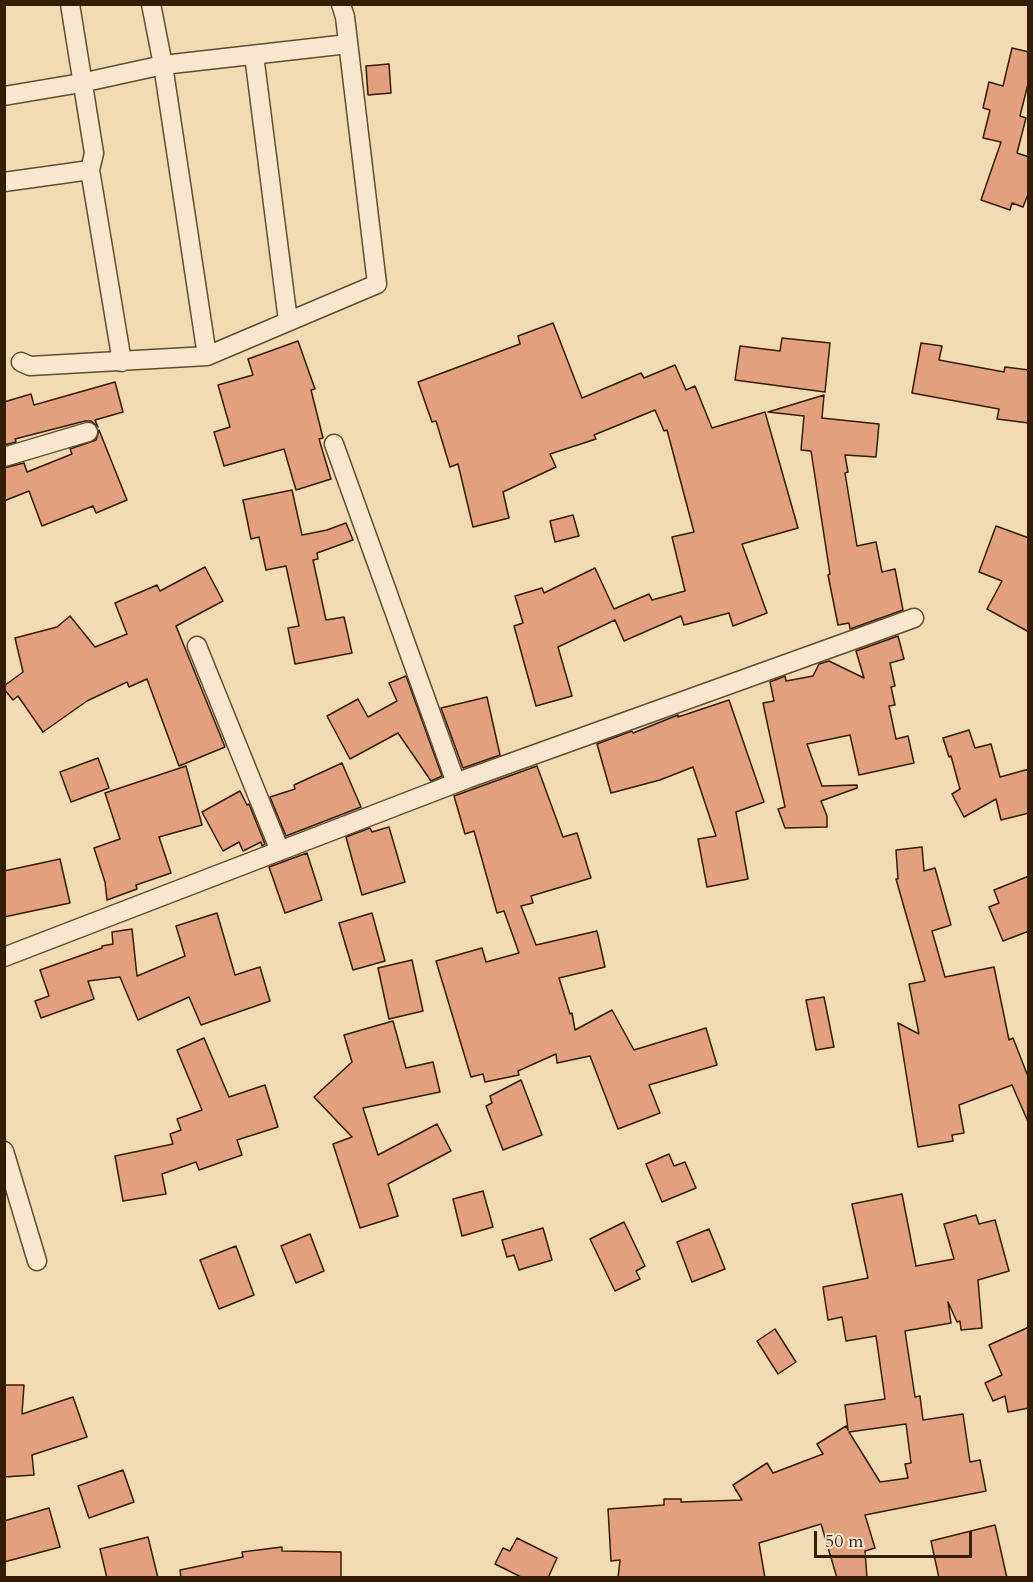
<!DOCTYPE html>
<style>
body{margin:0}
#map{position:relative;width:1033px;height:1582px;overflow:hidden;background:#f2dab3;font-family:Cardo,serif}
canvas{display:block}
.frame{position:absolute;inset:0;border:6px solid #331d03;pointer-events:none}
.scale{position:absolute;left:814px;top:1531px;width:158px;height:27px;box-sizing:border-box;border:3px solid #331d03;border-top:0;padding-left:8px;font-size:18px;line-height:21px;white-space:nowrap;color:#331d03;-webkit-text-stroke:4px #f7e7ce;paint-order:stroke}
</style>
<div id="map">
<canvas width="1033" height="1582"></canvas>
<div class="frame"></div>
<div class="scale">50 m</div>
</div>
<script>
const ctx = document.querySelector('canvas').getContext('2d');
ctx.lineJoin = 'round';
function paint(path, color) {
  ctx.fillStyle = color;
  ctx.fill(path, 'evenodd');
}
function strokePath(path, color, width, dash) {
  ctx.strokeStyle = color;
  ctx.lineWidth = width;
  ctx.lineCap = dash ? 'butt' : 'round';
  ctx.setLineDash(dash || []);
  ctx.stroke(path);
}
const building = new Path2D(`
 M 1012,48 L 1029,52 L 1029,80 L 1020,116 L 1026,118 L 1017,153 L 1029,157 L 1029,192 L 1023,207 L 1012,203 L 1010,210 L 981,200 L 1001,142 L 983,138 L 990,110 L 983,108 L 989,82 L 1003,86 Z
 M 389,64 L 391,93 L 368,95 L 366,66 Z
 M 553,323 L 582,398 L 641,373 L 644,378 L 675,365 L 686,390 L 695,386 L 712,428 L 765,412 L 798,528 L 742,544 L 767,613 L 733,626 L 729,613 L 684,625 L 681,616 L 624,641 L 615,620 L 558,647 L 572,696 L 536,706 L 514,626 L 523,623 L 515,596 L 542,588 L 544,593 L 595,568 L 614,609 L 649,594 L 652,600 L 685,591 L 672,537 L 694,532 L 667,430 L 664,431 L 655,410 L 594,435 L 596,439 L 550,454 L 556,467 L 503,492 L 509,518 L 473,527 L 458,464 L 450,467 L 436,421 L 432,422 L 418,382 L 520,344 L 518,336 Z
 M 782,338 L 830,343 L 825,392 L 735,380 L 740,346 L 780,351 Z
 M 298,341 L 315,389 L 311,390 L 323,438 L 319,439 L 331,479 L 296,490 L 284,449 L 224,466 L 214,432 L 230,427 L 218,385 L 253,375 L 248,359 Z
 M 921,343 L 942,346 L 939,360 L 1004,372 L 1005,367 L 1029,370 L 1029,423 L 997,419 L 999,409 L 912,393 Z
 M 115,382 L 123,412 L 95,420 L 98,427 L 91,421 L 85,421 L 15,439 L 16,442 L 4,445 L 4,402 L 31,394 L 34,405 Z
 M 824,395 L 822,418 L 879,424 L 876,457 L 845,455 L 848,472 L 845,473 L 857,546 L 876,542 L 882,572 L 895,569 L 903,610 L 850,629 L 849,623 L 838,625 L 828,575 L 830,574 L 811,451 L 801,450 L 804,416 L 768,412 Z
 M 99,430 L 127,500 L 96,513 L 93,506 L 42,526 L 29,491 L 4,501 L 4,468 L 24,463 L 27,472 L 72,454 L 70,449 L 96,440 Z
 M 292,490 L 302,535 L 327,530 L 346,523 L 353,540 L 317,553 L 318,559 L 313,560 L 326,620 L 344,617 L 352,653 L 295,664 L 288,628 L 299,626 L 286,566 L 266,570 L 259,537 L 251,539 L 243,500 Z
 M 573,515 L 579,536 L 555,542 L 550,521 Z
 M 996,526 L 1029,538 L 1029,632 L 987,609 L 1002,581 L 979,572 Z
 M 205,567 L 223,601 L 176,626 L 225,747 L 179,766 L 147,679 L 129,687 L 127,682 L 87,701 L 43,732 L 18,696 L 13,700 L 4,689 L 4,686 L 23,672 L 15,638 L 57,627 L 70,616 L 95,647 L 127,634 L 115,603 L 157,585 L 160,591 Z
 M 898,636 L 904,659 L 890,663 L 895,686 L 891,687 L 895,705 L 889,706 L 896,739 L 908,736 L 914,763 L 859,775 L 850,735 L 807,744 L 822,786 L 857,785 L 857,788 L 821,801 L 827,816 L 827,827 L 785,828 L 778,809 L 785,807 L 763,703 L 774,701 L 770,682 L 785,676 L 786,681 L 813,676 L 819,664 L 829,661 L 864,678 L 856,651 Z
 M 406,676 L 442,776 L 431,781 L 398,733 L 350,759 L 327,716 L 358,699 L 368,717 L 397,701 L 389,683 Z
 M 487,697 L 500,755 L 463,768 L 441,708 Z
 M 729,700 L 764,802 L 736,812 L 748,879 L 707,887 L 698,839 L 716,836 L 693,767 L 660,780 L 611,793 L 597,744 L 632,731 L 633,733 L 678,715 L 678,717 Z
 M 969,730 L 975,748 L 991,744 L 1000,777 L 1029,769 L 1029,813 L 1001,820 L 996,799 L 964,817 L 952,794 L 960,789 L 951,756 L 949,757 L 943,738 Z
 M 98,758 L 109,788 L 71,802 L 60,772 Z
 M 342,763 L 361,807 L 286,836 L 270,797 L 295,789 L 294,785 Z
 M 186,766 L 202,825 L 159,837 L 171,873 L 136,885 L 137,889 L 107,900 L 105,882 L 94,848 L 120,839 L 105,793 Z
 M 537,766 L 563,837 L 577,833 L 591,878 L 531,896 L 533,903 L 521,906 L 536,945 L 597,931 L 605,967 L 559,978 L 570,1014 L 572,1013 L 575,1030 L 612,1010 L 634,1050 L 706,1028 L 717,1065 L 649,1085 L 660,1113 L 618,1129 L 590,1056 L 557,1063 L 556,1054 L 518,1071 L 519,1075 L 485,1082 L 483,1074 L 471,1077 L 436,961 L 482,948 L 486,962 L 519,953 L 504,911 L 497,913 L 474,831 L 465,834 L 454,796 Z
 M 240,791 L 247,805 L 249,804 L 265,844 L 262,846 L 261,842 L 243,851 L 239,842 L 223,851 L 202,812 Z
 M 389,827 L 405,882 L 362,895 L 346,837 L 370,828 L 372,832 Z
 M 922,847 L 924,871 L 935,868 L 951,925 L 932,931 L 945,977 L 994,967 L 1009,1040 L 1013,1038 L 1029,1079 L 1029,1124 L 1012,1085 L 959,1105 L 964,1133 L 952,1135 L 953,1141 L 918,1147 L 898,1023 L 919,1034 L 909,984 L 925,981 L 896,879 L 898,879 L 896,850 Z
 M 307,853 L 322,900 L 285,913 L 269,867 Z
 M 60,859 L 70,903 L 4,917 L 4,871 Z
 M 1029,876 L 1029,931 L 1003,941 L 989,907 L 999,903 L 994,890 Z
 M 217,913 L 235,975 L 260,967 L 270,1001 L 201,1025 L 189,997 L 138,1020 L 120,977 L 88,981 L 94,999 L 41,1018 L 35,1001 L 49,996 L 40,970 L 102,948 L 102,946 L 113,944 L 112,932 L 132,929 L 137,976 L 185,956 L 176,926 Z
 M 372,913 L 385,961 L 353,970 L 339,923 Z
 M 412,960 L 423,1011 L 389,1019 L 378,968 Z
 M 824,997 L 834,1047 L 816,1050 L 806,1000 Z
 M 393,1021 L 406,1068 L 433,1062 L 440,1092 L 363,1108 L 378,1155 L 437,1124 L 451,1151 L 388,1184 L 398,1216 L 360,1228 L 333,1144 L 352,1137 L 314,1097 L 352,1062 L 344,1035 Z
 M 204,1038 L 229,1097 L 265,1085 L 278,1127 L 237,1140 L 242,1155 L 199,1170 L 196,1162 L 162,1174 L 166,1194 L 123,1201 L 115,1156 L 173,1144 L 170,1134 L 181,1130 L 177,1119 L 202,1110 L 177,1050 Z
 M 521,1080 L 542,1135 L 503,1150 L 486,1106 L 492,1103 L 490,1096 Z
 M 669,1154 L 674,1166 L 685,1162 L 696,1188 L 662,1202 L 646,1164 Z
 M 483,1191 L 493,1227 L 462,1236 L 453,1199 Z
 M 902,1194 L 916,1266 L 954,1259 L 944,1224 L 976,1215 L 979,1224 L 995,1220 L 1009,1271 L 978,1280 L 982,1328 L 961,1330 L 960,1321 L 957,1322 L 948,1302 L 951,1323 L 905,1331 L 915,1397 L 920,1396 L 923,1420 L 963,1414 L 970,1462 L 980,1460 L 986,1491 L 865,1515 L 875,1548 L 865,1551 L 867,1578 L 837,1578 L 821,1524 L 759,1543 L 765,1578 L 618,1578 L 620,1560 L 611,1561 L 608,1509 L 664,1505 L 664,1499 L 681,1499 L 681,1502 L 742,1500 L 733,1485 L 767,1463 L 773,1473 L 823,1454 L 817,1444 L 846,1426 L 848,1430 L 845,1405 L 885,1399 L 876,1336 L 846,1341 L 842,1317 L 828,1320 L 823,1287 L 868,1278 L 852,1204 ZM 906,1424 L 911,1463 L 905,1464 L 908,1478 L 880,1482 L 849,1432 Z
 M 624,1222 L 645,1266 L 636,1271 L 640,1279 L 615,1291 L 590,1239 Z
 M 543,1228 L 552,1260 L 519,1270 L 514,1255 L 507,1257 L 502,1240 Z
 M 709,1229 L 725,1269 L 692,1282 L 677,1242 Z
 M 310,1234 L 324,1271 L 296,1283 L 281,1246 Z
 M 236,1246 L 254,1295 L 219,1309 L 200,1260 Z
 M 1029,1327 L 1029,1408 L 1008,1412 L 1005,1396 L 993,1401 L 985,1383 L 1002,1375 L 989,1345 Z
 M 775,1329 L 796,1362 L 778,1374 L 757,1341 Z
 M 4,1385 L 24,1385 L 22,1414 L 73,1397 L 87,1437 L 32,1455 L 34,1475 L 4,1477 Z
 M 123,1470 L 134,1502 L 89,1518 L 78,1486 Z
 M 49,1508 L 60,1547 L 4,1562 L 4,1521 Z
 M 995,1525 L 1007,1578 L 939,1578 L 931,1541 Z
 M 148,1537 L 158,1578 L 107,1578 L 100,1549 Z
 M 517,1538 L 557,1558 L 548,1578 L 523,1578 L 495,1564 L 503,1548 L 510,1551 Z
 M 282,1547 L 282,1551 L 341,1552 L 341,1578 L 181,1578 L 180,1570 L 243,1557 L 242,1552 Z`);
paint(building, '#e3a07e');
strokePath(building, '#331d03', 1.5);
const street = new Path2D(`
 M 70,4 L 94,153 L 90,170
 M 254,55 L 288,321
 M 4,96 L 81,83 L 163,65 L 151,4
 M 4,182 L 90,170 L 122,362
 M 207,356 L 163,65 L 348,44
 M 21,362 L 30,366 L 207,356 L 377,284 L 345,17 L 341,4
 M 334,444 L 456,783
 M 4,457 L 88,432
 M 197,646 L 280,851
 M 4,957 L 469,778 L 914,618
 M 4,1151 L 37,1261`);
strokePath(street, '#634c2f', 21);
strokePath(street, '#f7e7ce', 18);
</script>
